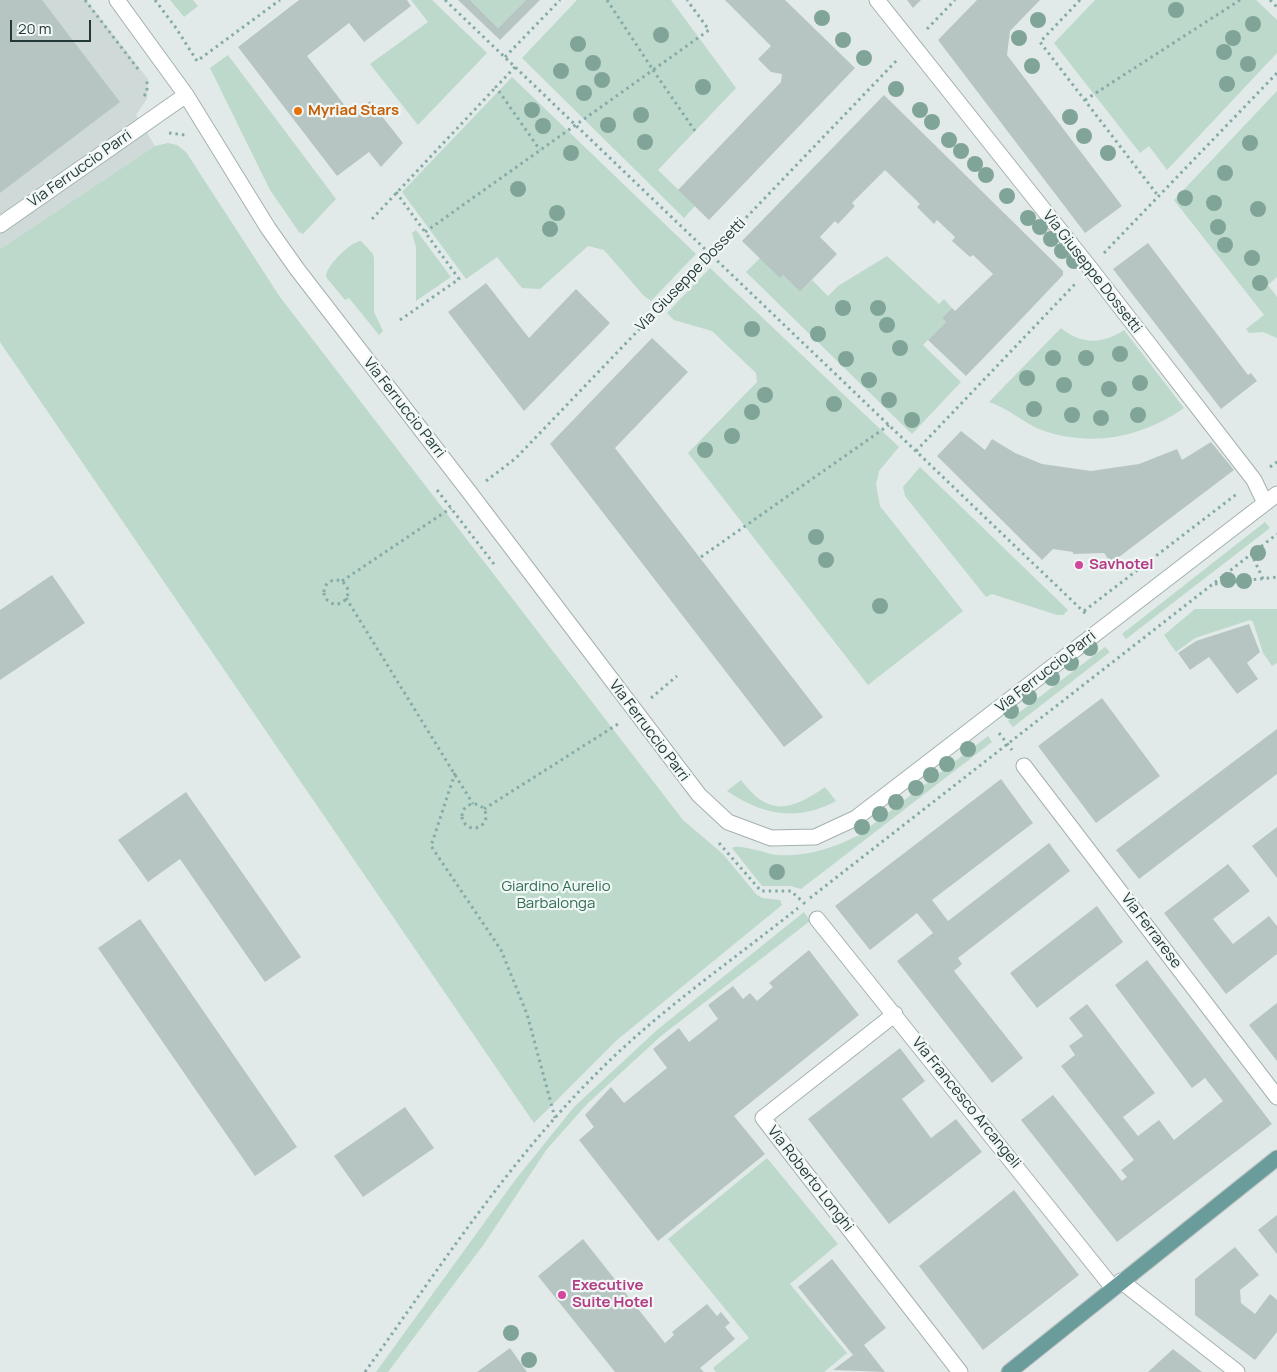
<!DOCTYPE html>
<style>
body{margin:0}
#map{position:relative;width:1277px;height:1372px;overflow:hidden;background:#e1eae8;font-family:Manrope,sans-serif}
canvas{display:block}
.scale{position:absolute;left:10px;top:20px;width:81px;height:22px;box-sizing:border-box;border:2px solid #233938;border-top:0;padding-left:6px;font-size:15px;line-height:18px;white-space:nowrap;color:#233938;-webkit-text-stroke:4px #f1f7f5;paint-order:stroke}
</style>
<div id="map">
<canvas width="1277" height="1372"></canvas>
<div class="scale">20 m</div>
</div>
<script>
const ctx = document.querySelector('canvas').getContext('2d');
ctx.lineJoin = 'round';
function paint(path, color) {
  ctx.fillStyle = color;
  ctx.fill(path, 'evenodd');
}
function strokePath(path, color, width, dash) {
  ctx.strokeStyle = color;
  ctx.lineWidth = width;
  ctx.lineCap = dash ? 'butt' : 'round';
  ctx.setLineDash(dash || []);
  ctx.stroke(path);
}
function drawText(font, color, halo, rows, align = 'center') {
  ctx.font = font + ' Manrope,sans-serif';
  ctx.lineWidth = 4.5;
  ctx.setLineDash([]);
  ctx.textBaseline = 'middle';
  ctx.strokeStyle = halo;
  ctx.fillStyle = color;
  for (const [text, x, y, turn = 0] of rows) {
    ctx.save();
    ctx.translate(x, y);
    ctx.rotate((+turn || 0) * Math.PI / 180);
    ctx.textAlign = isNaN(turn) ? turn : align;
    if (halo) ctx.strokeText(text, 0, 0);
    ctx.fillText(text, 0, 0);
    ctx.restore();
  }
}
paint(new Path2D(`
 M 0,0 L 86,0 L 148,79 L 147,99 L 136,115 L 155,146 L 0,249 Z`), '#cfdad8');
paint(new Path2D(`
 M 170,0 L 193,0 L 198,6 L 184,17 Z
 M 411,0 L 432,0 L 487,53 L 418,125 L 370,64 L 428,22 Z
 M 470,0 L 526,0 L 498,28 Z
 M 577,0 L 671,0 L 736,88 L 658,170 L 695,206 L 684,218 L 522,58 Z
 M 1095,0 L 1256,0 L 1277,20 L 1277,53 L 1167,170 L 1149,146 L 1140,153 L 1054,43 Z
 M 228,55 L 336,199 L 303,234 L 299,232 L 270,190 L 210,68 Z
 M 512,77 L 696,254 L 651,301 L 644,296 L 604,250 L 588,246 L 540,289 L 522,288 L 497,257 L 466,279 L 402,192 Z
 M 1277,91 L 1277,277 L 1268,285 L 1277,297 L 1277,338 L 1263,332 L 1249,333 L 1246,329 L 1264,315 L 1174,200 Z
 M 168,143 L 177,145 L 186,152 L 280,297 L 683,820 L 723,854 L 756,894 L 762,898 L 780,900 L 782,905 L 617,1040 L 534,1123 L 0,342 L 0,249 L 155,146 Z
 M 416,230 L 451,277 L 416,301 L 416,247 L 412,233 Z
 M 361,241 L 373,254 L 374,259 L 374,312 L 383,331 L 379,335 L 349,298 L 345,300 L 326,277 C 325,267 351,241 361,241 Z
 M 887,256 L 939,304 L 944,299 L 952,308 L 942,318 L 946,322 L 923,345 L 961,382 L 912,434 L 746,272 L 760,258 L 783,275 L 800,292 L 812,280 L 828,296 L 838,286 Z
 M 710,268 L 899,447 L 879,471 L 876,484 L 880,506 L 963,611 L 868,685 L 688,453 L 757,382 L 756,373 L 712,331 L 674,320 L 667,313 Z
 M 1061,328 C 1081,345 1103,344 1124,330 L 1184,408 C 1142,438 1088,448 1039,429 C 1021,421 1008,408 989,402 Z
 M 920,467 L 1068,610 L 1063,615 L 1057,615 L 992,594 L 986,597 L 905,496 L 903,487 Z
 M 1265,522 L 1270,528 L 1126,639 L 1122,634 Z
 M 1195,609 L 1277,609 L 1277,663 L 1272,666 L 1263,653 L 1253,622 L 1250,620 L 1195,638 L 1176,652 L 1164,635 Z
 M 1105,647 L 1110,652 L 1013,727 L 1008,721 Z
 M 988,736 L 992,742 L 801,889 L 790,886 L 762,886 L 732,848 C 738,843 767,854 777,855 C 806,857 834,848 859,835 Z
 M 741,780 C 769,818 792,810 825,787 L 836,801 C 797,822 762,815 727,791 Z
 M 804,912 L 810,921 L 661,1036 L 587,1104 L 547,1149 L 484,1244 L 388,1372 L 376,1372 L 516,1179 L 574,1107 L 657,1030 Z
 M 767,1158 L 838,1244 L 790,1284 L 847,1353 L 824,1372 L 716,1372 L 713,1368 L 749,1338 L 668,1239 Z`), '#bcd9cb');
paint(new Path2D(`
 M 0,0 L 42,0 L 120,102 L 0,193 Z
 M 299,0 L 407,0 L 411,6 L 364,42 L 349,23 L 307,56 L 352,115 L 370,101 L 403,143 L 381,167 L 369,152 L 337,176 L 238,47 Z
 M 458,0 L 470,0 L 498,28 L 526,0 L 540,0 L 500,40 Z
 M 725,0 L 785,0 L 855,68 L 709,220 L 678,190 L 781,82 L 782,74 L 771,72 L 758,59 L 771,46 Z
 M 907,0 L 921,0 L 913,8 Z
 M 977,0 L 1040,0 L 1010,31 L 1007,55 L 1122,206 L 1085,233 L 938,40 Z
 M 884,95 L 1063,271 L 1063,275 L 1027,313 L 966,376 L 928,340 L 946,322 L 942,318 L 952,308 L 955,311 L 993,274 L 973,255 L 970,257 L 952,241 L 955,237 L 937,220 L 934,224 L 917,207 L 920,204 L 885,170 L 852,203 L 855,206 L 838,224 L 835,221 L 820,237 L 837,254 L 800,292 L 783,275 L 780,278 L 742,241 Z
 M 1148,243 L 1248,375 L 1251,373 L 1257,381 L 1221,409 L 1113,269 Z
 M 486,283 L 529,338 L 576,289 L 610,323 L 524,411 L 448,312 Z
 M 652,338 L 688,372 L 615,448 L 823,717 L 784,747 L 550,444 Z
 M 961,431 L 985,450 L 992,439 L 1015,453 L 1042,464 L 1091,471 L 1139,464 L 1177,449 L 1182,460 L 1211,442 L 1234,470 L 1111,563 L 1104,553 L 1073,554 L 1073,552 L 1053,549 L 1042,560 L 937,456 Z
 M 52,575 L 85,623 L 0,680 L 0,610 Z
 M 1249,624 L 1260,652 L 1247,663 L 1258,679 L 1237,694 L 1209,657 L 1190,670 L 1178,653 L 1196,641 Z
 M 1102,698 L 1160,776 L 1096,823 L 1038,746 Z
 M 1277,729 L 1277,774 L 1139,879 L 1116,850 Z
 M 1001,779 L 1033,823 L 932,900 L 948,921 L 1049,843 L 1070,871 L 958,958 L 962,964 L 954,971 L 1023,1058 L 992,1083 L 897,961 L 933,933 L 917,913 L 870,950 L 835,906 Z
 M 186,792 L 301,957 L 265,982 L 180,859 L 148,882 L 118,840 Z
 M 1277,827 L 1277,878 L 1252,846 Z
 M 1228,864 L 1250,891 L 1213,919 L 1233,944 L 1269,916 L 1277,926 L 1277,954 L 1226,994 L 1164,913 Z
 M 1097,906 L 1123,942 L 1037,1008 L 1010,973 Z
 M 140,919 L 297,1147 L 255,1176 L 98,948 Z
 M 809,950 L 859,1015 L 734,1116 L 765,1154 L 658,1241 L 579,1140 L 594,1127 L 585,1115 L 611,1087 L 624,1103 L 667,1068 L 653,1049 L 679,1028 L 689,1042 L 718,1019 L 708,1005 L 733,986 L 743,999 L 750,993 L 757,1001 L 773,987 L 769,983 Z
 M 1147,960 L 1272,1124 L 1117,1242 L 1021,1120 L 1053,1095 L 1122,1181 L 1127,1177 L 1121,1170 L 1134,1160 L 1061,1066 L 1075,1055 L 1069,1046 L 1083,1036 L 1069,1018 L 1087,1004 L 1155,1093 L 1123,1117 L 1138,1136 L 1159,1120 L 1174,1140 L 1223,1101 L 1205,1078 L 1192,1088 L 1115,985 Z
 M 1277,1003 L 1277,1061 L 1249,1025 Z
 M 900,1048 L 925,1081 L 902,1099 L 931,1138 L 956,1119 L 982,1152 L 889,1224 L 808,1119 Z
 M 405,1107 L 434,1148 L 363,1197 L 334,1156 Z
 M 1014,1190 L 1079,1275 L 983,1350 L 919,1266 Z
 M 1277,1215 L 1277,1254 L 1258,1230 Z
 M 583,1239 L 665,1343 L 674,1335 L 672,1332 L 707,1304 L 717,1316 L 721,1312 L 730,1323 L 725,1327 L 735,1339 L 700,1368 L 704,1372 L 615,1372 L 538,1276 Z
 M 1235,1247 L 1259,1275 L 1240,1290 L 1241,1303 L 1255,1314 L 1270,1294 L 1277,1300 L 1277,1332 L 1255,1360 L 1195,1315 L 1195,1279 Z
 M 832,1259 L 886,1328 L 864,1345 L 885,1372 L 833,1370 L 853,1355 L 798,1287 Z
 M 510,1348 L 527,1372 L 477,1372 Z
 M 1173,1349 L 1202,1372 L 1148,1372 Z`), '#b7c5c2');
const minor = new Path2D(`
 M 117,0 L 186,95 L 268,228 L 297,269 L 470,493 L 699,795 L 728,822 L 771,838 L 815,837 L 856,818 L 1277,494
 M 877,0 L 1090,268 L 1254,480 L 1265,503
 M 0,225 L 186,95
 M 1024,766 L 1277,1097
 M 817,919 L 1113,1288
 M 895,1014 L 763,1118 L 960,1372
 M 1121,1281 L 1237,1372`);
const major = new Path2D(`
 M 1009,1372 L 1277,1158`);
strokePath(minor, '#a4b1b0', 17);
strokePath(major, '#bdc4c3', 17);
strokePath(new Path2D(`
 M 85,0 L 138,69
 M 155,0 L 176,28 L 197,61 L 280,0
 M 445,0 L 1087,615
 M 607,0 L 653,70 L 709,30 L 687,0
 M 1080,0 L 1040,42 L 1159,197
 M 1270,0 L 1277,7
 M 927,29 L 955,0
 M 505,57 L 560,0
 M 515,67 L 496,87 L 540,150
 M 144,96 L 147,92 L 147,79
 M 1085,100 L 1240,0
 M 169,133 L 185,135
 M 396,192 L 425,232
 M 372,219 L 496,87
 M 1104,253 L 1277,73
 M 400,320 L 459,279 L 425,232 L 653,70 L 695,131
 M 916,451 L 1076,283
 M 1270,467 L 1277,462
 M 486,481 L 516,458 L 897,60
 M 437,490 L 494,564
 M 1251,553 L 1263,579
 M 701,557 L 889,425
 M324 592a12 12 0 1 1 24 0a12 12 0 1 1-24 0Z
 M 342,581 L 451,508
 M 1215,584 L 1277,577
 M 346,598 L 473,804
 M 1084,611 L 1238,493
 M 651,698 L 677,676
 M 999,733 L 1012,750
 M 455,773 L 431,846 L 501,950 L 527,1014 L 555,1118
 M462 816a12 12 0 1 1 24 0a12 12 0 1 1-24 0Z
 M 484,809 L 618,724
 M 719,843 L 761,891 L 791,891 L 805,904
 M 810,898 L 1277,534
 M 365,1372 C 440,1267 512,1156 604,1066 C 664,1007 733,960 798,908`), '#84aba8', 3, [2.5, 4]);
strokePath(minor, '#fff', 15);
strokePath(major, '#6a9c9b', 15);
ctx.fillStyle = '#80a598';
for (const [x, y] of [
 [1176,10],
 [822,18],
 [1038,20],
 [1253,24],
 [661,35],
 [1019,38],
 [1233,38],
 [843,40],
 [578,44],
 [1224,52],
 [864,58],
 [593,63],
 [1248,64],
 [1032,66],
 [561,71],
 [602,80],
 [1227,84],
 [703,87],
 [896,89],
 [584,93],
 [532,110],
 [920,110],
 [641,115],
 [1070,117],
 [932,122],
 [608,125],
 [543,126],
 [1084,136],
 [949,140],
 [645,142],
 [1250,143],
 [961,151],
 [571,153],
 [1108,153],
 [975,164],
 [1225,173],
 [986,175],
 [518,189],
 [1007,196],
 [1185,198],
 [1214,203],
 [1258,209],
 [557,213],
 [1028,218],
 [1040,227],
 [1218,227],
 [550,229],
 [1051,239],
 [1225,245],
 [1062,251],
 [1252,258],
 [1074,261],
 [1260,283],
 [843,308],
 [878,308],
 [887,325],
 [752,329],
 [818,334],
 [900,348],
 [1120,354],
 [1053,358],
 [1086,358],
 [846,359],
 [1027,378],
 [869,380],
 [1140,383],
 [1064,385],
 [1109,389],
 [765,395],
 [889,400],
 [834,404],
 [1034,409],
 [752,412],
 [1072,415],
 [1138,415],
 [1101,418],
 [912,420],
 [732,436],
 [705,450],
 [816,537],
 [1258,553],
 [826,560],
 [1228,580],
 [1244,581],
 [880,606],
 [1090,648],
 [1071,663],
 [1052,678],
 [1029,697],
 [1011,711],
 [968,749],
 [947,764],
 [931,775],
 [916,788],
 [896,802],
 [880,814],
 [862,827],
 [777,872],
 [511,1333],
 [529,1360]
]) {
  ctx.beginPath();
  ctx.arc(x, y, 8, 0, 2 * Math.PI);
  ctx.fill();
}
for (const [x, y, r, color] of [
 [298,111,5,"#e8710a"],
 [1079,565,5,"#d1479c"],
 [562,1295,5,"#d1479c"]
]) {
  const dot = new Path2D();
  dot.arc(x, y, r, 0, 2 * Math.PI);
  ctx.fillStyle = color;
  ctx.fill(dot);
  strokePath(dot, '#f1f7f5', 2);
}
drawText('bold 15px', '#c56008', '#f1f7f5', [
 ["Myriad Stars",308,111]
], 'left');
drawText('15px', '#233938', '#f1f7f5', [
 ["Via Ferruccio Parri",80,169,-35],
 ["Via Giuseppe Dossetti",1092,272,52],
 ["Via Giuseppe Dossetti",691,275,-46],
 ["Via Ferruccio Parri",404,408,52],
 ["Via Ferruccio Parri",1046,672,-38],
 ["Via Ferruccio Parri",649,731,53],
 ["Via Ferrarese",1151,931,53],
 ["Via Francesco Arcangeli",966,1103,51],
 ["Via Roberto Longhi",810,1179,52]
]);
drawText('bold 15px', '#b23c85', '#f1f7f5', [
 ["Savhotel",1089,565],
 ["Executive",572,1286],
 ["Suite Hotel",572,1303]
], 'left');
drawText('15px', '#316c56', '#f1f7f5', [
 ["Giardino Aurelio",556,887],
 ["Barbalonga",556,904]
]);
</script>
